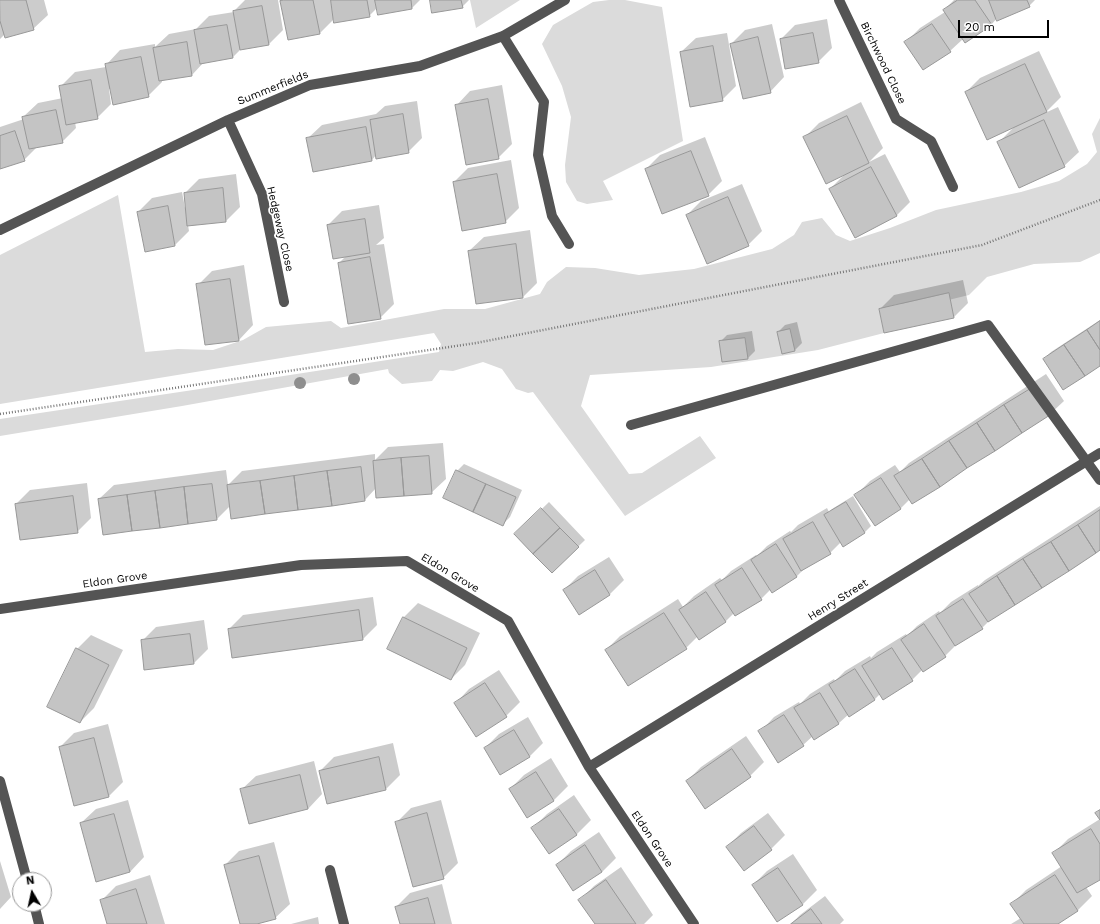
<!DOCTYPE html>
<style>
body{margin:0}
#map{position:relative;width:1100px;height:924px;overflow:hidden;background:#fff;font-family:"Work Sans",sans-serif}
canvas{display:block}
.north{position:absolute;left:12px;top:872px;width:40px;height:40px;box-sizing:border-box;background:#fff;border:1px solid #999;border-radius:50%;rotate:351deg;font-size:11px;font-weight:700;line-height:16px;text-align:center;color:#000}
.north::after{content:'';display:block;margin:auto;width:14px;height:18px;background:#000;clip-path:polygon(50% 0,100% 100%,50% 72%,0 100%)}
.scale{position:absolute;left:958px;top:20px;width:91px;height:18px;box-sizing:border-box;border:2px solid #000;border-top:0;padding-left:5px;font-size:12px;line-height:14px;white-space:nowrap;color:#000;-webkit-text-stroke:3px #fff;paint-order:stroke}
</style>
<div id="map">
<canvas width="1100" height="924"></canvas>
<div class="north">N</div>
<div class="scale">20 m</div>
</div>
<script>
const ctx = document.querySelector('canvas').getContext('2d');
ctx.lineJoin = 'round';
function paint(path, color) {
  ctx.fillStyle = color;
  ctx.fill(path, 'evenodd');
}
function strokePath(path, color, width, dash) {
  ctx.strokeStyle = color;
  ctx.lineWidth = width;
  ctx.lineCap = dash ? 'butt' : 'round';
  ctx.setLineDash(dash || []);
  ctx.stroke(path);
}
function drawText(font, color, halo, rows, align = 'center') {
  ctx.font = font + ' "Work Sans",sans-serif';
  ctx.lineWidth = 3.5;
  ctx.setLineDash([]);
  ctx.textBaseline = 'middle';
  ctx.strokeStyle = halo;
  ctx.fillStyle = color;
  for (const [text, x, y, turn = 0] of rows) {
    ctx.save();
    ctx.translate(x, y);
    ctx.rotate((+turn || 0) * Math.PI / 180);
    ctx.textAlign = isNaN(turn) ? turn : align;
    if (halo) ctx.strokeText(text, 0, 0);
    ctx.fillText(text, 0, 0);
    ctx.restore();
  }
}
paint(new Path2D(`
 M 470,0 L 520,0 L 476,28 Z
 M 609,0 L 625,0 L 662,7 L 683,141 L 603,181 L 613,200 L 587,204 L 577,201 L 566,182 L 565,165 L 571,117 L 562,86 L 542,44 L 553,25 L 593,2 Z
 M 1100,118 L 1100,253 L 1080,262 L 1034,264 L 987,277 L 969,295 L 932,304 L 898,304 L 879,309 L 884,333 L 818,350 L 711,367 L 590,375 L 581,406 L 629,474 L 642,473 L 700,436 L 716,458 L 625,516 L 533,392 L 528,393 L 516,389 L 502,369 L 483,362 L 453,371 L 440,370 L 432,381 L 402,384 L 389,373 L 388,369 L 182,406 L 0,436 L 0,419 L 193,390 L 439,352 L 441,344 L 434,333 L 0,404 L 0,255 L 118,195 L 145,352 L 178,349 L 213,350 L 243,340 L 266,327 L 331,321 L 341,328 L 444,309 L 485,309 L 540,294 L 547,282 L 566,267 L 595,268 L 639,275 L 694,269 L 772,249 L 794,235 L 802,222 L 822,218 L 836,235 L 850,241 L 890,228 L 936,210 L 1021,192 L 1059,181 L 1087,164 L 1097,152 L 1092,134 Z`), '#dbdbdb');
paint(new Path2D(`
 M 0,0 L 44,0 L 48,15 L 33,29 L 5,34 L 0,39 Z
 M 245,0 L 278,0 L 283,30 L 269,44 L 241,49 L 232,58 L 204,62 L 192,75 L 162,80 L 162,82 L 148,96 L 109,89 L 111,104 L 97,118 L 75,122 L 76,128 L 62,142 L 38,146 L 24,160 L 0,168 L 0,127 L 24,119 L 23,117 L 38,103 L 63,98 L 61,86 L 75,72 L 106,67 L 106,65 L 120,50 L 155,44 L 155,47 L 169,34 L 196,29 L 209,16 L 234,12 L 234,11 Z
 M 282,0 L 420,0 L 412,8 L 377,8 L 369,16 L 335,18 L 320,33 L 281,1 Z
 M 431,0 L 469,0 L 462,7 Z
 M 954,0 L 1035,0 L 1029,6 L 997,18 L 992,24 L 965,41 L 963,39 L 950,51 L 906,42 L 920,28 L 945,12 L 944,10 Z
 M 827,19 L 832,48 L 818,62 L 781,39 L 795,25 Z
 M 772,24 L 784,77 L 770,92 L 731,44 L 745,30 Z
 M 727,33 L 736,86 L 722,100 L 681,52 L 696,38 Z
 M 1039,51 L 1061,97 L 1045,113 L 1058,107 L 1079,152 L 1064,166 L 999,142 L 1014,127 L 966,92 L 980,78 Z
 M 502,85 L 512,144 L 498,158 L 456,106 L 470,91 Z
 M 417,101 L 422,138 L 408,152 L 376,155 L 372,160 L 313,171 L 307,139 L 322,125 L 376,114 L 385,106 Z
 M 861,102 L 883,148 L 869,162 L 885,154 L 910,202 L 896,216 L 830,189 L 846,173 L 805,137 L 819,123 Z
 M 705,137 L 722,181 L 708,195 L 646,169 L 660,155 Z
 M 511,160 L 519,208 L 505,222 L 454,182 L 468,168 Z
 M 236,174 L 240,207 L 226,221 L 188,225 L 189,231 L 175,245 L 138,212 L 152,198 L 182,192 L 185,208 L 186,207 L 185,193 L 199,179 Z
 M 742,184 L 762,231 L 748,245 L 687,215 L 701,201 Z
 M 379,205 L 384,238 L 376,245 L 384,244 L 394,304 L 380,318 L 339,263 L 347,255 L 328,225 L 342,211 Z
 M 530,230 L 537,283 L 523,297 L 469,251 L 484,237 Z
 M 244,265 L 253,325 L 239,340 L 206,344 L 198,285 L 212,271 Z
 M 963,280 L 968,303 L 954,317 L 885,332 L 880,309 L 894,295 Z
 M 1100,320 L 1100,365 L 1044,359 L 1051,352 Z
 M 797,322 L 802,343 L 795,350 L 783,353 L 778,332 L 785,325 Z
 M 752,331 L 755,351 L 748,358 L 720,342 L 727,335 Z
 M 1046,374 L 1064,401 L 1049,415 L 910,499 L 901,508 L 875,525 L 856,495 L 870,481 L 895,465 L 900,472 L 909,463 Z
 M 443,443 L 446,479 L 431,493 L 376,488 L 365,500 L 231,505 L 217,519 L 99,499 L 114,485 L 226,470 L 228,485 L 242,471 L 375,454 L 375,460 L 388,447 Z
 M 464,464 L 522,490 L 510,517 L 503,524 L 457,471 Z
 M 87,483 L 91,518 L 77,532 L 16,504 L 30,490 Z
 M 853,496 L 871,526 L 864,533 L 841,542 L 830,553 L 805,568 L 796,577 L 771,589 L 761,599 L 734,613 L 726,621 L 699,639 L 698,636 L 686,648 L 606,650 L 620,636 L 678,599 L 683,607 L 694,596 L 720,578 L 722,580 L 731,571 L 756,555 L 757,556 L 767,546 L 790,531 L 791,532 L 798,525 L 827,508 L 829,512 L 832,509 Z
 M 549,502 L 585,540 L 552,572 L 516,534 Z
 M 1100,506 L 1100,550 L 991,619 L 982,628 L 957,644 L 945,656 L 923,671 L 922,670 L 912,680 L 880,694 L 875,699 L 850,715 L 849,714 L 839,723 L 814,738 L 813,736 L 803,745 L 760,732 L 774,717 L 799,702 L 800,704 L 810,694 L 834,679 L 835,681 L 845,671 L 870,656 L 871,658 L 877,652 L 906,634 L 907,636 L 917,626 L 939,611 L 940,613 L 951,602 L 978,585 L 978,586 L 985,580 Z
 M 609,557 L 624,580 L 610,594 L 564,590 L 578,576 Z
 M 373,597 L 377,625 L 363,639 L 229,629 L 243,615 Z
 M 418,603 L 480,633 L 465,665 L 451,679 L 404,617 Z
 M 204,620 L 208,649 L 194,663 L 142,641 L 156,627 Z
 M 91,635 L 123,650 L 94,708 L 80,722 L 77,649 Z
 M 499,670 L 520,702 L 506,716 L 455,704 L 469,689 Z
 M 528,717 L 543,743 L 529,757 L 485,748 L 499,734 Z
 M 108,724 L 123,782 L 109,796 L 75,805 L 60,747 L 74,733 Z
 M 746,736 L 764,762 L 750,776 L 687,781 L 701,767 Z
 M 393,743 L 400,775 L 386,789 L 328,803 L 320,771 L 334,757 Z
 M 551,758 L 568,786 L 554,800 L 527,816 L 510,789 L 524,775 Z
 M 314,761 L 322,794 L 308,809 L 241,790 L 256,776 Z
 M 574,795 L 591,820 L 577,834 L 549,852 L 533,828 L 547,814 Z
 M 128,800 L 144,857 L 130,872 L 81,823 L 96,809 Z
 M 441,800 L 458,863 L 443,878 L 397,822 L 411,808 Z
 M 768,813 L 785,835 L 771,849 L 744,870 L 727,847 L 741,833 Z
 M 1100,819 L 1100,878 L 1086,887 L 1092,896 L 1078,910 L 1056,924 L 1011,924 L 1021,918 L 1012,904 L 1026,890 L 1062,866 L 1054,853 L 1068,839 Z
 M 599,832 L 616,858 L 602,872 L 557,865 L 571,851 Z
 M 274,842 L 290,904 L 275,918 L 253,924 L 241,924 L 225,865 L 239,851 Z
 M 793,854 L 817,890 L 803,904 L 753,885 L 767,871 Z
 M 0,861 L 11,897 L 0,909 Z
 M 621,867 L 653,915 L 644,924 L 596,924 L 580,900 L 594,886 Z
 M 150,875 L 165,924 L 109,924 L 102,900 L 116,886 Z
 M 442,884 L 452,924 L 401,924 L 396,907 L 410,893 Z
 M 825,896 L 844,920 L 840,924 L 791,924 L 800,915 Z
 M 318,917 L 319,924 L 291,924 Z`), '#0003');
const building = new Path2D(`
 M 0,0 L 26,0 L 34,30 L 5,38 L 0,21 Z
 M 284,0 L 313,0 L 320,34 L 288,40 L 280,1 Z
 M 331,0 L 367,0 L 370,17 L 334,23 Z
 M 375,0 L 411,0 L 412,9 L 378,15 Z
 M 430,0 L 461,0 L 463,8 L 432,13 Z
 M 958,0 L 975,0 L 992,25 L 965,43 L 943,10 Z
 M 989,0 L 1027,0 L 1030,7 L 997,21 Z
 M 262,6 L 269,45 L 240,50 L 233,11 Z
 M 932,24 L 951,52 L 923,70 L 904,42 Z
 M 227,25 L 233,58 L 200,64 L 194,30 Z
 M 813,33 L 819,63 L 785,69 L 780,39 Z
 M 758,37 L 771,93 L 743,99 L 730,44 Z
 M 187,42 L 192,76 L 159,81 L 153,48 Z
 M 713,46 L 723,101 L 690,107 L 680,52 Z
 M 141,57 L 149,97 L 113,105 L 105,64 Z
 M 1025,64 L 1047,112 L 987,140 L 965,92 Z
 M 91,80 L 98,119 L 66,125 L 59,86 Z
 M 488,99 L 499,159 L 466,165 L 455,105 Z
 M 56,110 L 63,143 L 29,149 L 22,117 Z
 M 403,114 L 409,153 L 376,159 L 370,120 Z
 M 847,116 L 869,163 L 826,184 L 803,137 Z
 M 1044,120 L 1065,167 L 1019,188 L 997,142 Z
 M 366,127 L 372,161 L 313,172 L 306,138 Z
 M 15,131 L 25,161 L 0,169 L 0,136 Z
 M 691,151 L 709,196 L 662,214 L 645,169 Z
 M 871,167 L 897,216 L 855,238 L 829,189 Z
 M 497,174 L 506,223 L 462,231 L 453,182 Z
 M 223,188 L 226,222 L 187,226 L 184,193 Z
 M 728,197 L 749,246 L 707,264 L 686,215 Z
 M 168,206 L 175,246 L 145,252 L 137,212 Z
 M 365,219 L 370,253 L 333,259 L 327,225 Z
 M 516,244 L 523,298 L 476,304 L 468,251 Z
 M 370,257 L 381,319 L 348,324 L 338,263 Z
 M 230,279 L 239,341 L 205,345 L 196,284 Z
 M 949,293 L 954,318 L 884,333 L 879,309 Z
 M 1100,321 L 1100,350 L 1087,330 Z
 M 790,329 L 795,351 L 782,354 L 777,332 Z
 M 1087,330 L 1100,350 L 1100,366 L 1085,376 L 1064,345 Z
 M 745,338 L 748,359 L 722,362 L 719,341 Z
 M 1064,345 L 1085,376 L 1063,390 L 1043,359 Z
 M 1032,388 L 1050,415 L 1022,433 L 1004,405 Z
 M 1004,405 L 1022,433 L 995,451 L 977,423 Z
 M 977,423 L 995,451 L 967,468 L 949,441 Z
 M 949,441 L 967,468 L 940,487 L 922,459 Z
 M 429,456 L 432,494 L 404,496 L 401,458 Z
 M 401,458 L 404,496 L 376,498 L 373,461 Z
 M 922,459 L 940,487 L 912,504 L 894,476 Z
 M 361,467 L 365,501 L 332,506 L 327,471 Z
 M 456,470 L 486,484 L 473,512 L 443,498 Z
 M 327,471 L 332,506 L 298,510 L 294,476 Z
 M 294,476 L 298,510 L 265,514 L 260,481 Z
 M 881,478 L 901,509 L 875,526 L 854,495 Z
 M 260,481 L 265,514 L 231,519 L 227,485 Z
 M 212,484 L 217,520 L 188,524 L 184,487 Z
 M 486,484 L 516,497 L 503,526 L 473,512 Z
 M 184,487 L 188,524 L 160,528 L 155,491 Z
 M 155,491 L 160,528 L 132,531 L 127,495 Z
 M 127,495 L 132,531 L 103,535 L 98,499 Z
 M 73,496 L 78,533 L 20,540 L 15,504 Z
 M 846,502 L 865,533 L 843,547 L 824,515 Z
 M 541,508 L 560,528 L 533,554 L 514,534 Z
 M 1100,510 L 1100,550 L 1096,553 L 1078,525 Z
 M 813,522 L 831,554 L 801,571 L 783,539 Z
 M 1078,525 L 1096,553 L 1069,571 L 1051,542 Z
 M 560,528 L 579,547 L 552,573 L 533,554 Z
 M 1051,542 L 1069,571 L 1042,588 L 1023,559 Z
 M 776,544 L 797,577 L 772,593 L 751,560 Z
 M 1023,559 L 1042,588 L 1015,605 L 997,576 Z
 M 742,568 L 762,600 L 735,616 L 715,585 Z
 M 595,570 L 610,595 L 579,615 L 563,590 Z
 M 997,576 L 1015,605 L 988,622 L 969,594 Z
 M 706,592 L 726,622 L 699,640 L 679,610 Z
 M 963,599 L 983,629 L 955,646 L 936,616 Z
 M 359,610 L 363,640 L 232,658 L 228,629 Z
 M 664,613 L 687,649 L 628,686 L 605,650 Z
 M 403,617 L 467,648 L 451,680 L 387,649 Z
 M 924,624 L 946,657 L 923,672 L 901,640 Z
 M 190,634 L 194,664 L 144,670 L 141,640 Z
 M 76,648 L 109,665 L 80,723 L 47,707 Z
 M 892,648 L 913,681 L 883,700 L 862,666 Z
 M 855,669 L 875,700 L 849,717 L 829,685 Z
 M 485,683 L 507,717 L 476,737 L 454,703 Z
 M 820,693 L 839,724 L 814,740 L 794,708 Z
 M 784,715 L 804,746 L 778,763 L 758,731 Z
 M 514,730 L 530,757 L 500,775 L 484,748 Z
 M 94,738 L 109,797 L 74,806 L 59,747 Z
 M 732,749 L 751,777 L 705,809 L 686,781 Z
 M 379,757 L 386,790 L 327,804 L 319,771 Z
 M 536,772 L 554,801 L 527,818 L 509,789 Z
 M 300,775 L 308,809 L 249,824 L 240,789 Z
 M 559,809 L 577,835 L 549,854 L 531,828 Z
 M 1100,810 L 1100,820 L 1095,813 Z
 M 427,813 L 444,879 L 413,887 L 395,822 Z
 M 114,814 L 130,872 L 96,882 L 80,823 Z
 M 754,826 L 772,850 L 744,871 L 726,847 Z
 M 1091,829 L 1100,844 L 1100,880 L 1077,893 L 1052,853 Z
 M 585,845 L 602,872 L 573,891 L 556,865 Z
 M 259,856 L 276,919 L 257,924 L 240,924 L 224,865 Z
 M 778,868 L 803,905 L 777,922 L 752,885 Z
 M 1055,875 L 1078,911 L 1058,924 L 1024,924 L 1010,904 Z
 M 606,880 L 636,924 L 595,924 L 578,900 Z
 M 136,889 L 147,924 L 107,924 L 100,900 Z
 M 428,898 L 435,924 L 400,924 L 395,907 Z
 M 811,909 L 822,924 L 791,924 Z`);
paint(building, '#c4c4c4');
strokePath(building, '#989898', 1);
strokePath(new Path2D(`
 M 0,414 L 476,343 L 982,245 L 1100,200`), '#767676', 2.5, [1, 2]);
strokePath(new Path2D(`
 M 839,0 L 896,119 L 931,141 L 953,187
 M 503,36 L 544,102 L 538,155 L 552,216 L 569,244
 M 228,120 L 262,194 L 284,302
 M 0,230 L 228,120 L 310,85 L 420,66 L 503,36 L 565,0
 M 631,425 L 988,325 L 1100,480
 M 0,609 L 301,565 L 407,561 L 508,621 L 589,767 L 694,924
 M 589,767 L 1100,453
 M 0,781 L 27,880
 M 330,870 L 344,924
 M 34,904 L 39,924`), '#545454', 10);
ctx.fillStyle = '#8e8e8e';
for (const [x, y] of [
 [354,379],
 [300,383]
]) {
  ctx.beginPath();
  ctx.arc(x, y, 6, 0, 2 * Math.PI);
  ctx.fill();
}
drawText('11px', '#000', '#fff', [
 ["Birchwood Close",883,63,64],
 ["Summerfields",273,88,-22],
 ["Hedgeway Close",280,229,77],
 ["Eldon Grove",450,573,31],
 ["Eldon Grove",115,580,-8],
 ["Henry Street",838,600,-32],
 ["Eldon Grove",652,839,56]
]);
</script>
